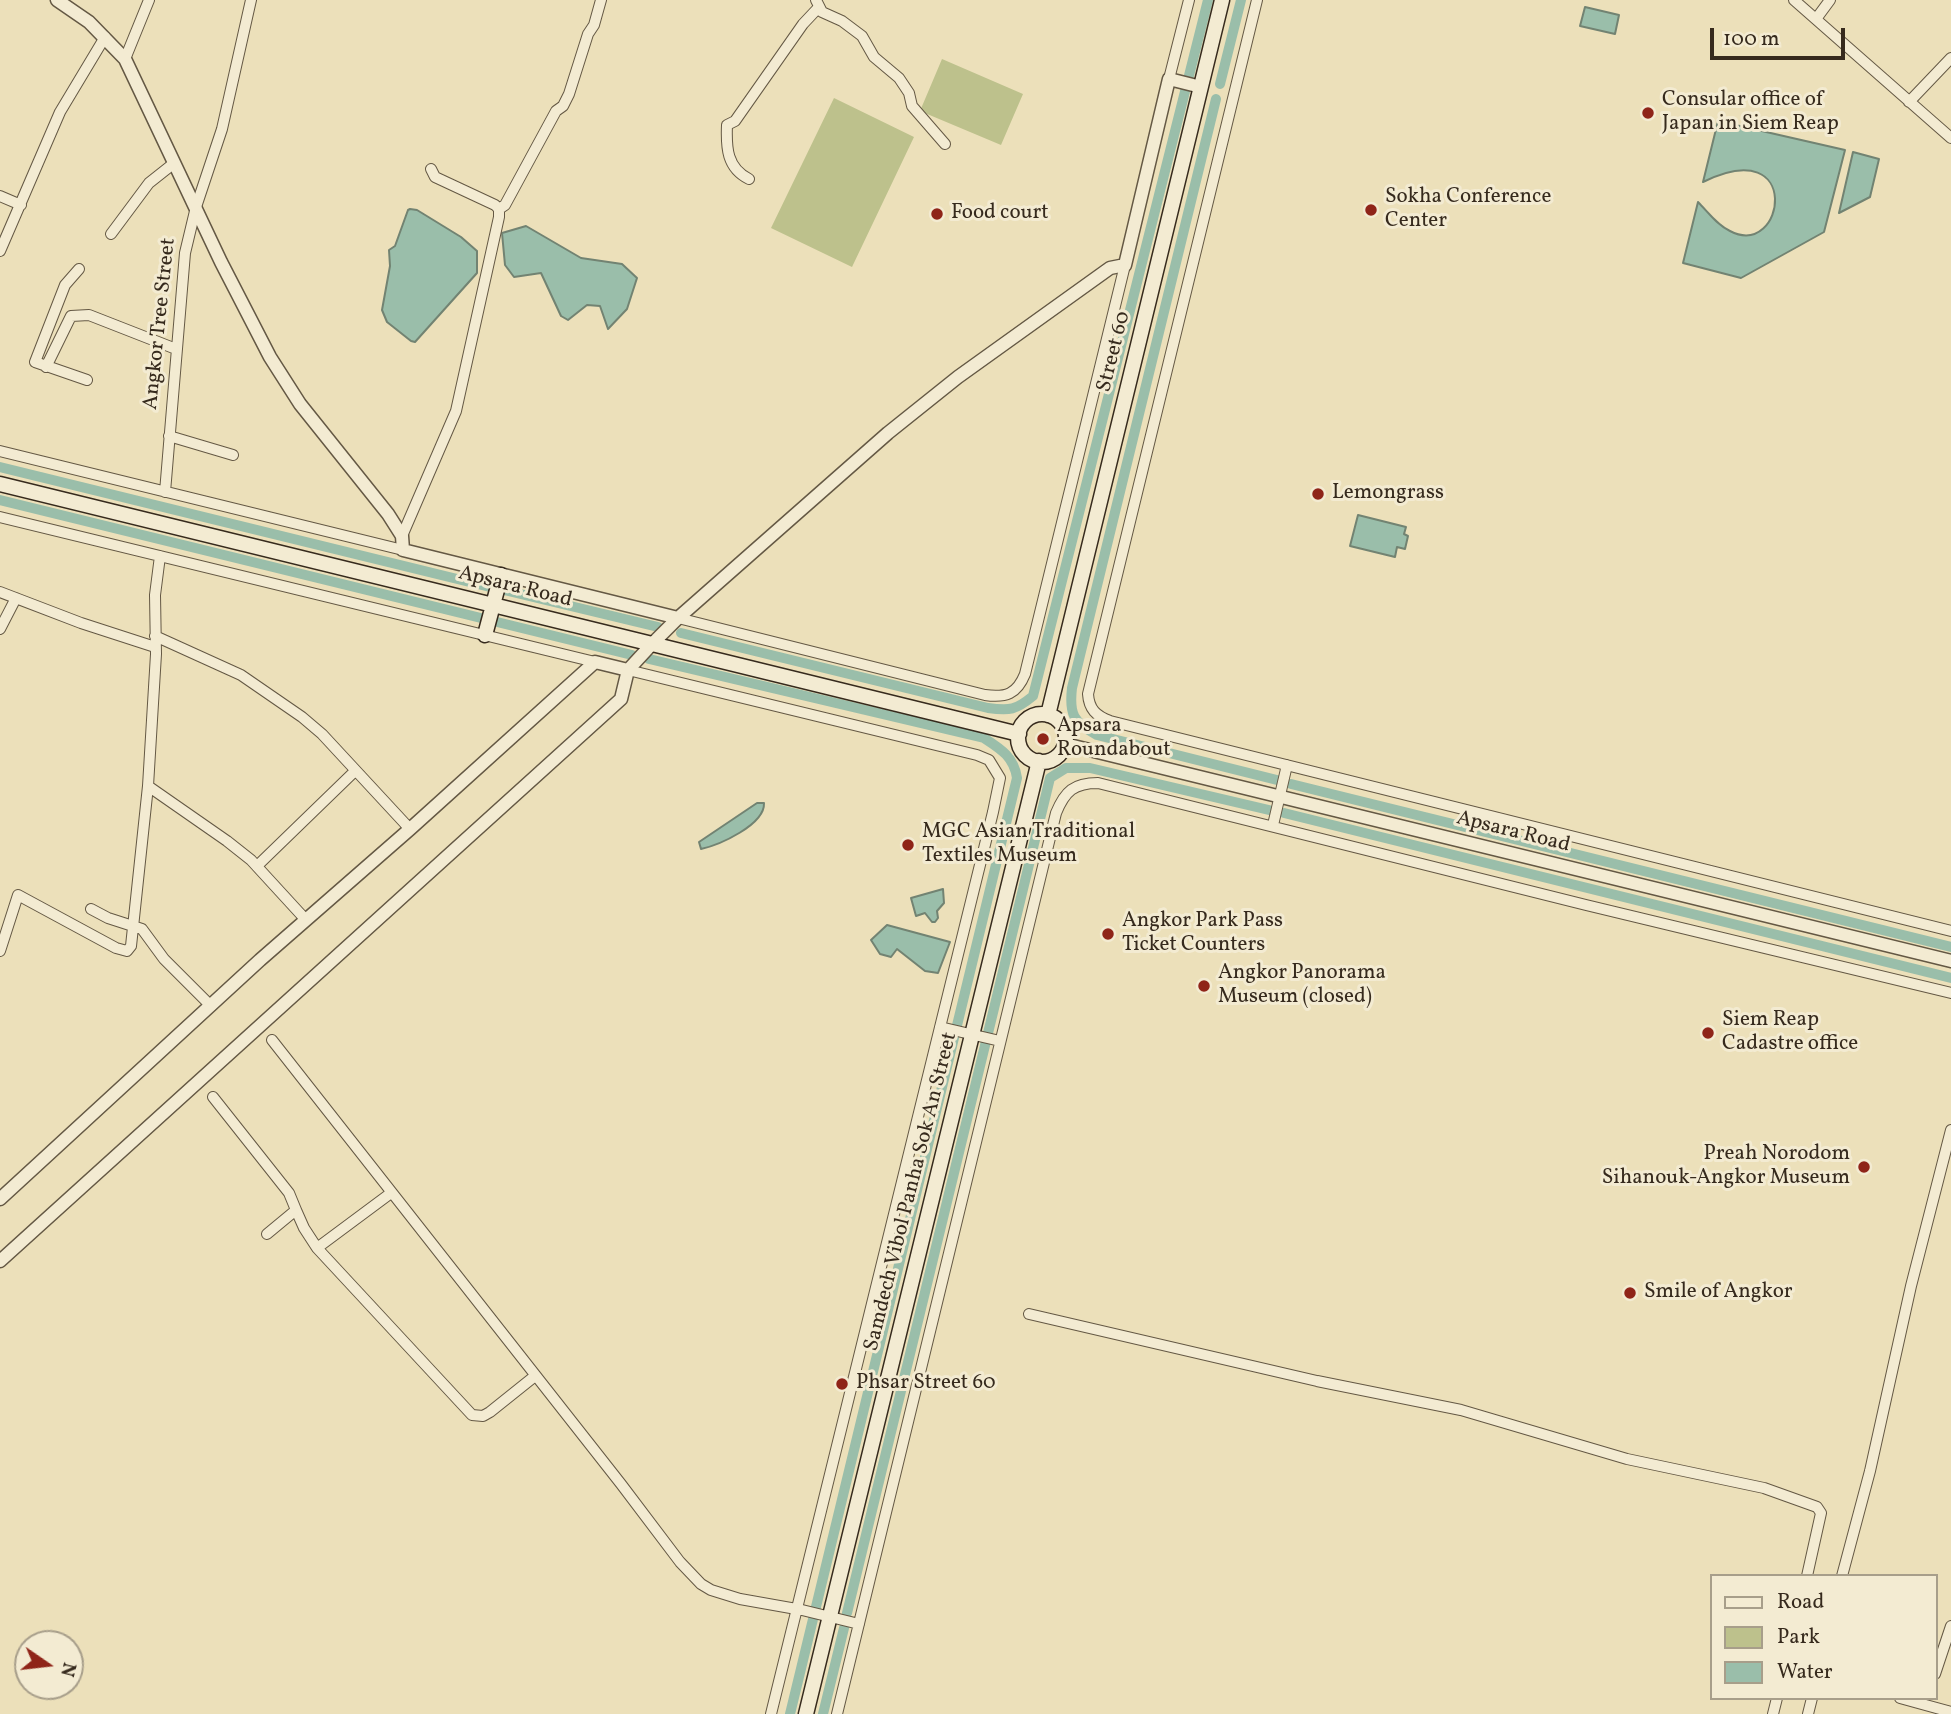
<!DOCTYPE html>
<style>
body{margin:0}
#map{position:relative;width:1951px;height:1714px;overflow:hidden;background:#ece0ba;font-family:Vollkorn,serif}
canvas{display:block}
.legend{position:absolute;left:1710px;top:1574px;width:228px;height:126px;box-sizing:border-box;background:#f3ebd2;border:2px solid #a79e8a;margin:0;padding:9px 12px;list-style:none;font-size:21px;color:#362a1d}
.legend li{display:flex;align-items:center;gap:14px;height:35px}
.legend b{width:35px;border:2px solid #a79e8a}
.north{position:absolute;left:14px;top:1630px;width:70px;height:70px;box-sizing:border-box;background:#f3ebd2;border:2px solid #a79e8a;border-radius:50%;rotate:104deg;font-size:19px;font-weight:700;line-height:28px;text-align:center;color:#362a1d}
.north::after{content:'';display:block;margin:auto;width:24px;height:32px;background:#8f2418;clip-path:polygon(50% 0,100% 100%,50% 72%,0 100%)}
.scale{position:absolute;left:1710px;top:28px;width:135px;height:32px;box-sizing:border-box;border:4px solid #362a1d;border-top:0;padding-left:9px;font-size:21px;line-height:24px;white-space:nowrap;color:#362a1d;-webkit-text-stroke:5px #f3ebd2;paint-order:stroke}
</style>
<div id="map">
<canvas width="1951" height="1714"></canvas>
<ul class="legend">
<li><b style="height:9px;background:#f3ebd2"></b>Road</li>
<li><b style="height:19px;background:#bdc18c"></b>Park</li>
<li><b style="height:19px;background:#9abeaa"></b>Water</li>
</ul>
<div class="north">N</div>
<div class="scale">100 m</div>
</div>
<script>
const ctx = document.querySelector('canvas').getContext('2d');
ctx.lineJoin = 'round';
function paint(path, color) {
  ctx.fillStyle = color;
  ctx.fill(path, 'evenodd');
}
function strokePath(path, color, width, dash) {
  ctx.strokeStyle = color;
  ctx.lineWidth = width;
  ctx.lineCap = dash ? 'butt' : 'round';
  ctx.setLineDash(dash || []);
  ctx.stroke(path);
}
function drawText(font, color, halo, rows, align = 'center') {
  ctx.font = font + ' Vollkorn,serif';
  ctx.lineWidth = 6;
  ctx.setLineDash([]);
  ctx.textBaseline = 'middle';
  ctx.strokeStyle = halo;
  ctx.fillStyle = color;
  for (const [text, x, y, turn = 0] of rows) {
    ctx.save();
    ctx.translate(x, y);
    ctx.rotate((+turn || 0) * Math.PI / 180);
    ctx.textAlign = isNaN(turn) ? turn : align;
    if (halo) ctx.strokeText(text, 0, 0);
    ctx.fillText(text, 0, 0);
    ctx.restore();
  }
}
paint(new Path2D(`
 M 942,59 L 1023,94 L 1001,145 L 920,111 Z
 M 834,98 L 914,137 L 852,267 L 771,228 Z`), '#bdc18c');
const water = new Path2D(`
 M 1585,7 L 1619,15 L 1615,34 L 1580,26 Z
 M 1718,121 L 1845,150 L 1824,232 L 1741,278 L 1683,263 L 1698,202 C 1708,212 1717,225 1730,231 C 1785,260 1804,132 1703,182 Z
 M 1853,152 L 1879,159 L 1870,197 L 1839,213 Z
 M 410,209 L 417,210 L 461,237 L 477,251 L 477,273 L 415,342 L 411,341 L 387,322 L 382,310 L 390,266 L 389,250 L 395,246 L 408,210 Z
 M 526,226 L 581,258 L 622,264 L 637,278 L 627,309 L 608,329 L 600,306 L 587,305 L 568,320 L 561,316 L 541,273 L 514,277 L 505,265 L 502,233 Z
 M 1358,515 L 1406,527 L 1404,534 L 1408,536 L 1405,549 L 1397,547 L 1395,557 L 1350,546 Z
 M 757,803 L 764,803 C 765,825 719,845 701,849 L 699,842 Z
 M 943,889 L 944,903 L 937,911 L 938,918 L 935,922 L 932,922 L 925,913 L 916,916 L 911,898 Z
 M 887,925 L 950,942 L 938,973 L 925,971 L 897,949 L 891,957 L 880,954 L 871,940 Z`);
paint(water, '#9abeaa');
strokePath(water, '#728372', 2);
strokePath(new Path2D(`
 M 1220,84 L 1241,0
 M 1216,99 L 1072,688 C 1069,714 1073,722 1097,735 L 1277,780
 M 0,467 L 490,587
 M 0,500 L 481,618
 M 504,590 L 658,627
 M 497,622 L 632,655
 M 681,633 L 988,708 C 1010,711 1016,710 1033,696 L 1208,0
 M 649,659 L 984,738 C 1001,749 1014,757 1017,778 L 790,1714
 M 1291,784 L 1951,947
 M 1284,813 L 1951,978
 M 847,1613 L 1050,778 L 1066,768 L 1090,768 L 1269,810
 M 823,1714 L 844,1628`), '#9abeaa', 10);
const minor = new Path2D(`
 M 816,0 L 822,12 L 842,21 L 862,36 L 874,57 L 899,78 L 909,93 L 912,106 L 945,144
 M 1257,0 L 1088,694 C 1089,709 1096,716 1110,721 L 1951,931
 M 1794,0 L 1951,138
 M 1816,19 L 1830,0
 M 125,59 L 149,0
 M 1169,79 L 1189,0
 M 1909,102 L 1951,58
 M 749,179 C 727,168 726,148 727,125 L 735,121 L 803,24 L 819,7
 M 0,196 L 21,205
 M 499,209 L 505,205 L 556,111 L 563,106 L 569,94 L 588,34 L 594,25 L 601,0
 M 111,234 L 149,183 L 173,164
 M 0,251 L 60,112 L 105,37
 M 79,269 L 65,285 L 35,362 L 87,380
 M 46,367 L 71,316 L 89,315 L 176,349
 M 169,436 L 233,455
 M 0,451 L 403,550
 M 165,492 L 185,253 L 196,207 L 222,129 L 251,0
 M 0,517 L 595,662
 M 402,536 L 456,411 L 499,217 L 499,209 L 495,205 L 435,177 L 431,169
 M 0,592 L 81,623 L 155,647
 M 678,618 L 985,695 C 1006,698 1017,694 1025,674 L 1125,265
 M 0,629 L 16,598
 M 155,636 L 241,675 L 302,717 L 322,734 L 410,829
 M 628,670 L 977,755 L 989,760 L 1000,778 L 993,812 L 771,1714
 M 148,786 L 227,841 L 251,860 L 306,920
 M 1273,825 L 1287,765
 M 257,866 L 355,771
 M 91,909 L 108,918 L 142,929 L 164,959 L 211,1006
 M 0,951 L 18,895 L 116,948 L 127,951 L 131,946 L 148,786 L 156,654 L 155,595 L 160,556
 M 940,1027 L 1000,1041
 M 272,1040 L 621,1484 L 680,1562 L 701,1584 L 711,1590 L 740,1599 L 802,1610 L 859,1624
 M 213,1097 L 289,1193 L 296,1210 L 267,1234
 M 296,1210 L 304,1228 L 317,1248 L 472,1415 L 483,1416 L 490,1412 L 535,1376
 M 317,1248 L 391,1193
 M 1029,1314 L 1317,1381 L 1461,1410 L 1627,1459 L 1764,1488 L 1817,1507 L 1821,1513 L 1807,1576
 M 1842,1576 L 1870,1471 L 1911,1286 L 1951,1130
 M 1935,1674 L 1951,1626
 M 1900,1698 L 1951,1712
 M 837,1714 L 1056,813 C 1065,791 1074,783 1098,783 L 1586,905 L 1951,993
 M 1773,1714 L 1777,1698
 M 1808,1714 L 1812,1698`);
const tertiary = new Path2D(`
 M 57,0 L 89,22 L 125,59 L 221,262 L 270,357 L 300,404 L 388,514 L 402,536 L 403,550 L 678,618
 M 1065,744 L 1951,961
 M 0,1199 L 260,960 L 410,829 L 595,662 L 628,670
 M 0,1261 L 621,699 L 628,670 L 652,644 L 678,618 L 888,433 L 958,377 L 1110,268 L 1125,265 L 1169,79 L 1201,87`);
const secondary = new Path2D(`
 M 0,484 L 1019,734
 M 485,635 L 501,575
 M1018 738a24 24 0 1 1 48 0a24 24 0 1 1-48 0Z
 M 1048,715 L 1222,0
 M 806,1714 L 1039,761`);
strokePath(minor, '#645844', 12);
strokePath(tertiary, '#645844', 15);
strokePath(secondary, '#362a1d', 17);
strokePath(minor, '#f3ebd2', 10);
strokePath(tertiary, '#f3ebd2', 12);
strokePath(secondary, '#f3ebd2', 14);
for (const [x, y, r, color] of [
 [1648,113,7,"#8f2418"],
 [1371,210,7,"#8f2418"],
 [937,214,7,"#8f2418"],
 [1318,494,7,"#8f2418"],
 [1043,739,7,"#8f2418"],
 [908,845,7,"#8f2418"],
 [1108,934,7,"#8f2418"],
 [1204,986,7,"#8f2418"],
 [1708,1033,7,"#8f2418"],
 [1864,1167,7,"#8f2418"],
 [1630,1293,7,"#8f2418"],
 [842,1384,7,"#8f2418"]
]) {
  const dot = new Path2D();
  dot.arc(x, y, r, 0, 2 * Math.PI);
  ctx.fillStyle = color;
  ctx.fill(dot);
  strokePath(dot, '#f3ebd2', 2.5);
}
drawText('21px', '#362a1d', '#f3ebd2', [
 ["Consular office of",1662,101],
 ["Japan in Siem Reap",1662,125],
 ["Sokha Conference",1385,198],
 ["Center",1385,222],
 ["Food court",951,214],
 ["Lemongrass",1332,494],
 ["Apsara",1057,727],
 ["Roundabout",1057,751],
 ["MGC Asian Traditional",922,833],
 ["Textiles Museum",922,857],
 ["Angkor Park Pass",1122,922],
 ["Ticket Counters",1122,946],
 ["Angkor Panorama",1218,974],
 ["Museum (closed)",1218,998],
 ["Siem Reap",1722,1021],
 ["Cadastre office",1722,1045],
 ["Preah Norodom",1850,1155,"right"],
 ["Sihanouk-Angkor Museum",1850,1179,"right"],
 ["Smile of Angkor",1644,1293],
 ["Phsar Street 60",856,1384]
], 'left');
drawText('21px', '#362a1d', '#f3ebd2', [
 ["Angkor Tree Street",161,324,-84],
 ["Street 60",1115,352,-76],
 ["Apsara Road",515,588,14],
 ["Apsara Road",1513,833,14],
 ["Samdech Vibol Panha Sok An Street",912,1192,-76]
]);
</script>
